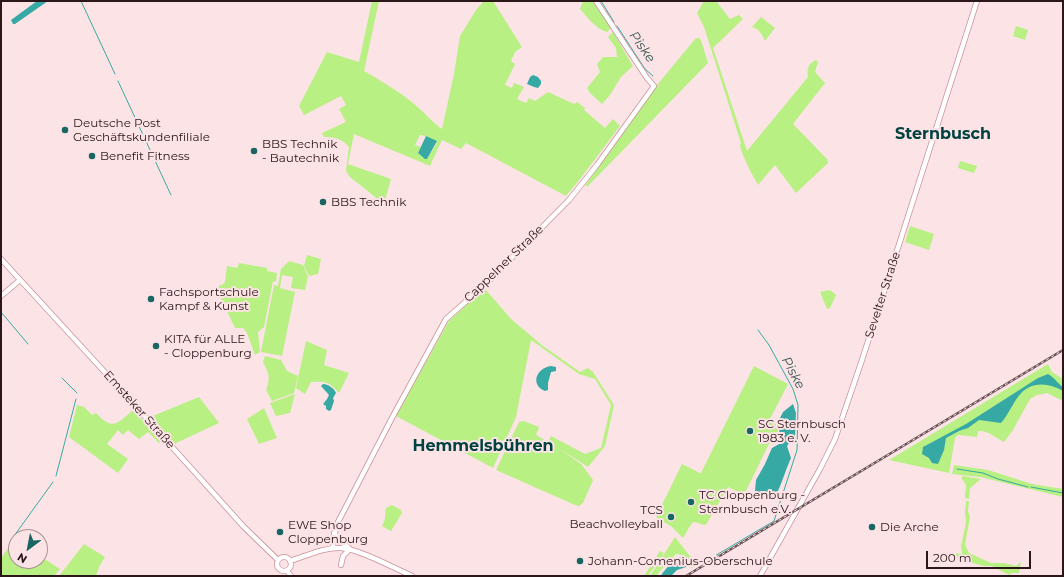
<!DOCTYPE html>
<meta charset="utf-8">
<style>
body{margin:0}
#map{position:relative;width:1064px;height:577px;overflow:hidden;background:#fce3e5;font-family:Montserrat,sans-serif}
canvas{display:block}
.frame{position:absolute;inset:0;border:2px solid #2b1619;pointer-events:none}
.north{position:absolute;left:8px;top:529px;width:40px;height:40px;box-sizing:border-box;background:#fce3e5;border:1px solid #a89193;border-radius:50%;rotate:212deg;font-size:11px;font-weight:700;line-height:16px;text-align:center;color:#2b1619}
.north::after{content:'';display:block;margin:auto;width:14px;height:18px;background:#186562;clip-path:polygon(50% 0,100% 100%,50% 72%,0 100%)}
.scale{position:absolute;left:926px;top:551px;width:105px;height:18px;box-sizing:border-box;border:2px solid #2b1619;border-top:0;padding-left:5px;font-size:12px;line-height:14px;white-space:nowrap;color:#2b1619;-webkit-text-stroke:3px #fce3e5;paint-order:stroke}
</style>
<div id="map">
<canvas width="1064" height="577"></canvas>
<div class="frame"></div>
<div class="north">N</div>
<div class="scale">200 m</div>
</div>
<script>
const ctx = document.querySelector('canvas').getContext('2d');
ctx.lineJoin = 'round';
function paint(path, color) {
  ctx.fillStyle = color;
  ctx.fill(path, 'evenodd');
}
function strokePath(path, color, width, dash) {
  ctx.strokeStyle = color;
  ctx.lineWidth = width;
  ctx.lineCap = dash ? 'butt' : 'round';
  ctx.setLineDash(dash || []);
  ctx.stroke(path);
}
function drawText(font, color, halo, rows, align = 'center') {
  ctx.font = font + ' Montserrat,sans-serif';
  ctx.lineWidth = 4;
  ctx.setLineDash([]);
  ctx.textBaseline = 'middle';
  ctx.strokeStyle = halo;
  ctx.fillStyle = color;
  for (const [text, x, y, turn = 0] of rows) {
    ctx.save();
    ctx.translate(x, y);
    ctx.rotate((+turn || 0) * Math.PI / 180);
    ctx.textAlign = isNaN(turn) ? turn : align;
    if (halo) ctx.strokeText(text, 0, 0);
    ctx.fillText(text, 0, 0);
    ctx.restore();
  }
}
paint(new Path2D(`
 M 372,1 L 379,1 L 364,71 C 381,81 399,91 414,104 C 424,112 432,122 442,129 L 454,74 L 460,36 L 476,10 L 484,1 L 493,1 L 522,47 L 515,52 L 511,61 L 515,64 L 505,85 L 512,88 L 514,83 L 524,87 L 517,99 L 526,103 L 529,98 L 535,101 L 548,92 L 574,104 L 577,102 L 585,108 L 584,110 L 605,128 L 613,119 L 620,126 L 580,179 L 566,196 L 466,143 L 461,149 L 442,140 L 430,166 L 354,134 L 348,164 L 391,179 L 384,204 L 350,177 L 346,171 L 349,147 C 343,139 334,137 324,137 L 322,133 L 346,122 L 339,109 L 346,105 L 341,96 L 304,115 L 299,106 L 327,52 L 359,62 ZM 420,135 L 426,136 L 437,143 L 427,159 L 418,153 L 421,147 L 415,145 Z
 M 583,1 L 592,1 L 611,28 L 607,32 C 596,29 588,18 580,9 Z
 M 704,1 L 716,1 L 730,19 L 739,15 L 743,19 L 713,48 L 747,151 L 808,77 C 807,68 808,64 816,60 L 818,62 L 815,72 L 825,83 L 793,124 L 827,159 L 828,163 L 796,193 L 775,165 L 758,185 C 751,172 744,160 740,146 L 741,143 L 704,27 L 697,13 Z
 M 761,17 L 775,28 L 765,41 C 762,35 760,29 752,27 Z
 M 1016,26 L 1028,30 L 1025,40 L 1013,36 Z
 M 613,32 L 633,66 L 621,77 L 610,95 L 602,104 L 590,93 L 587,88 L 600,72 L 597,64 L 603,57 L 617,57 L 616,48 L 608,37 Z
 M 696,38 L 699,38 L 701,40 L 708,63 L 588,186 L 585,186 L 657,85 Z
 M 960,161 L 977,166 L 974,173 L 958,168 Z
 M 910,226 L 934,234 L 929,250 L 905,242 Z
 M 307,255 L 321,259 L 318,274 L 309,276 L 304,266 Z
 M 289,261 L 303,265 L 308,277 L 305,290 L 291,288 L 293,277 L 282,275 L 280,288 L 295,292 L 282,356 L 261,352 L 274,285 L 278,286 L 281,269 Z
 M 239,263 L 267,268 L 267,271 L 277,273 L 276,282 L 273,281 L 264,327 L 258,332 L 260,352 L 255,355 L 247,333 L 243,328 L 235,328 L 217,290 L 220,285 L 222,285 L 225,282 L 227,266 L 237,268 Z
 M 483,290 L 486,290 L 511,319 L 543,346 L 580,372 L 588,368 L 593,372 L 614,405 L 605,446 L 588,467 L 557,447 L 581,464 L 593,480 L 583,503 L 579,506 L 575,505 L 496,470 L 519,422 L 524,421 L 539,427 L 536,435 L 548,442 L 551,436 L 585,454 L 601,448 L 611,405 L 595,379 L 579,374 L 531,340 L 516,417 L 493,468 L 396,416 L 449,321 Z
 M 830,290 L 836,295 L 830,308 L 827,309 L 820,292 Z
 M 306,341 L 327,350 L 324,365 L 349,373 L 339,393 C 329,382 327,381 311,382 L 305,394 L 296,388 Z
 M 265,356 L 281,360 L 287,371 L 298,376 L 294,393 L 272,401 L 266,390 C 271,377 269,374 263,362 Z
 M 1048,364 L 1052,372 L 1063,379 L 1063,401 L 1047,393 L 1037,395 L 1030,399 L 1013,430 L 1004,442 C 996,438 988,430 978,431 L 977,437 L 958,435 L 955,438 L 949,473 L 889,460 Z
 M 754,366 L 788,384 L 770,419 L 777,426 L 779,437 L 769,444 L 744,495 L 728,487 L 707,523 L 705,525 C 701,525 698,522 693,522 L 690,526 L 683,538 L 672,527 L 656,517 L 682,464 L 702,474 L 701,473 Z
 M 295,394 L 290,413 L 276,416 L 270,403 Z
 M 199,397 L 219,423 L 174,444 L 148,418 Z
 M 77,405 L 84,407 L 92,415 L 96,413 C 113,431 117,424 133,410 L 161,440 L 159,443 L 148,432 L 139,439 L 128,430 L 123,435 L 118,430 L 107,444 L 128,459 L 118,473 L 69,437 Z
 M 264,408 L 277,438 L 259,444 L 247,419 Z
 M 954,465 L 988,470 L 1032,484 L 1063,489 L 1063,497 L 980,477 L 952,474 Z
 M 962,476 L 981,479 L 970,488 L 969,499 L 965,498 L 966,485 L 962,479 Z
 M 966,501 L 969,501 L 968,511 L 970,517 L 965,545 L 969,553 L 991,563 L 1004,563 L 1016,566 L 1021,562 L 1019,573 L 1012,573 L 1009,575 L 992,566 L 984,566 L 969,562 L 964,557 L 956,556 L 956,553 L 962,554 L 961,546 L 966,522 L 965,513 Z
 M 392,505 L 401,510 L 402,513 L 391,531 L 382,526 C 387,517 384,516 386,508 Z
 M 675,537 L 697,565 L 691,568 C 687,561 685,554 676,554 L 660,571 L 657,576 L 650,576 Z
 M 15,538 L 16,539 L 16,561 L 40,561 L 40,556 L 60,569 L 54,576 L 1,576 L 1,558 Z
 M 84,544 L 105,557 L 99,567 L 96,576 L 59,576 Z
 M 660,551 L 664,553 L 648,576 L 644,576 Z`), '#b8f083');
paint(new Path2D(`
 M 37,1 L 48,1 L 15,24 L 13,24 L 11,20 Z
 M 533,75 L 538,77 L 541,81 L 541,84 L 538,88 L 534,87 L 527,84 L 530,77 Z
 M 426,136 L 437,141 L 427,159 L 425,159 L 418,153 Z
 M 551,366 L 556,367 L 556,371 L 551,372 L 548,383 L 548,390 L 545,391 C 530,385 536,368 551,366 Z
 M 1048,374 C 1055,378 1057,383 1063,387 L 1063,391 C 1048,382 1029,381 1018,397 C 1012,405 1008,415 1001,423 L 979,420 L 968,428 L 959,431 L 946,438 L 944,450 L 938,464 L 932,463 L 929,458 L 922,454 L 923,447 L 966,424 L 1038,378 Z
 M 323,384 C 328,384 334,388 336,393 L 333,398 L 334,401 L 331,410 L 329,411 L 326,409 L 326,406 L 323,404 L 327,399 L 329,395 L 321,386 Z
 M 793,404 L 796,413 L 795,436 L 787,446 L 791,458 C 785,471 782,484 775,497 L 763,495 L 755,491 L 756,480 L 765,464 L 772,448 L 781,443 L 778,422 L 783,412 Z
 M 680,557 L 686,565 L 686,567 L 677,570 L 671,576 L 661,576 C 663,571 675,559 680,557 Z`), '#37a9a5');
strokePath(new Path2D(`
 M 81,1 L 115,74
 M 601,1 L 614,22
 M 617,26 L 645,69 L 653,76
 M 118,81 L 171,195
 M 1,312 L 28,344
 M 62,378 L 77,393
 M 957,469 L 983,473 L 998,479 L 1028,487
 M 56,476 L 76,399
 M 1031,487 L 1063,493
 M 14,536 L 53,482
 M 713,557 L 774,521 L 797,450 L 798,405 L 793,389 L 769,345 L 758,330`), '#37a9a5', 1);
const tertiary = new Path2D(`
 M 1,259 L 112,380 L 243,526 L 278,560
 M 1,296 L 20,280
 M 334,533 L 341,542 L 348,547
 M 333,548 L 333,539 L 338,522 L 393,416 L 446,319 L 488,282 L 569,200 L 597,165 L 654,86 L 647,78 L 596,1
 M277 564a7 7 0 1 1 14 0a7 7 0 1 1-14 0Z
 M 290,561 C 306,556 324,547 341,548 C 359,549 394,568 412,576
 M 341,565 L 343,556 L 350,549
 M 287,571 L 291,576
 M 760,576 L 820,469 L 835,439 L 862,360 L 977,1`);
strokePath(tertiary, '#ca9198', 6);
strokePath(tertiary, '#fff', 4.5);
const rail = new Path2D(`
 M 686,576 L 1063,350`);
strokePath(rail, '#6a5356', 2.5);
strokePath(rail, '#fce3e5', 1, [3]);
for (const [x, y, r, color] of [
 [65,130,4,"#186562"],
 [254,151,4,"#186562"],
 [92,156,4,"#186562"],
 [323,202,4,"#186562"],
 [151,299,4,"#186562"],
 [156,346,4,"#186562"],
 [750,431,4,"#186562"],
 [691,502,4,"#186562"],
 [671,517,4,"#186562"],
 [872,527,4,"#186562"],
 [280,532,4,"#186562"],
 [580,561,4,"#186562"]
]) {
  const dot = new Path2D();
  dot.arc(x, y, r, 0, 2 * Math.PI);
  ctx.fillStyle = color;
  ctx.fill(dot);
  strokePath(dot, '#fce3e5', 1.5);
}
drawText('12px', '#2b1619', '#fce3e5', [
 ["Deutsche Post",73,123],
 ["Geschäftskundenfiliale",73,137],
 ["BBS Technik",262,144],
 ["- Bautechnik",262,158],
 ["Benefit Fitness",100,156],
 ["BBS Technik",331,202],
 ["Fachsportschule",159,292],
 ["Kampf & Kunst",159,306],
 ["KITA für ALLE",164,339],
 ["- Cloppenburg",164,353],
 ["SC Sternbusch",758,424],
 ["1983 e. V.",758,438],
 ["TC Cloppenburg -",699,495],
 ["Sternbusch e.V.",699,509],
 ["TCS",663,510,"right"],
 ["Beachvolleyball",663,524,"right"],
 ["EWE Shop",288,525],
 ["Cloppenburg",288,539],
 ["Die Arche",880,527],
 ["Johann-Comenius-Oberschule",588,561]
], 'left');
drawText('12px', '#2b1619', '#fce3e5', [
 ["Cappelner Straße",504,264,-44],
 ["Sevelter Straße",883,295,-72],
 ["Emsteker Straße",139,410,48]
]);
drawText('italic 13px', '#345553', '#fce3e5', [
 ["Piske",642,47,55],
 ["Piske",793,373,62]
]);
drawText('bold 16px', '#004240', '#fce3e5', [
 ["Sternbusch",943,134],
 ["Hemmelsbühren",483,446]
]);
</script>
